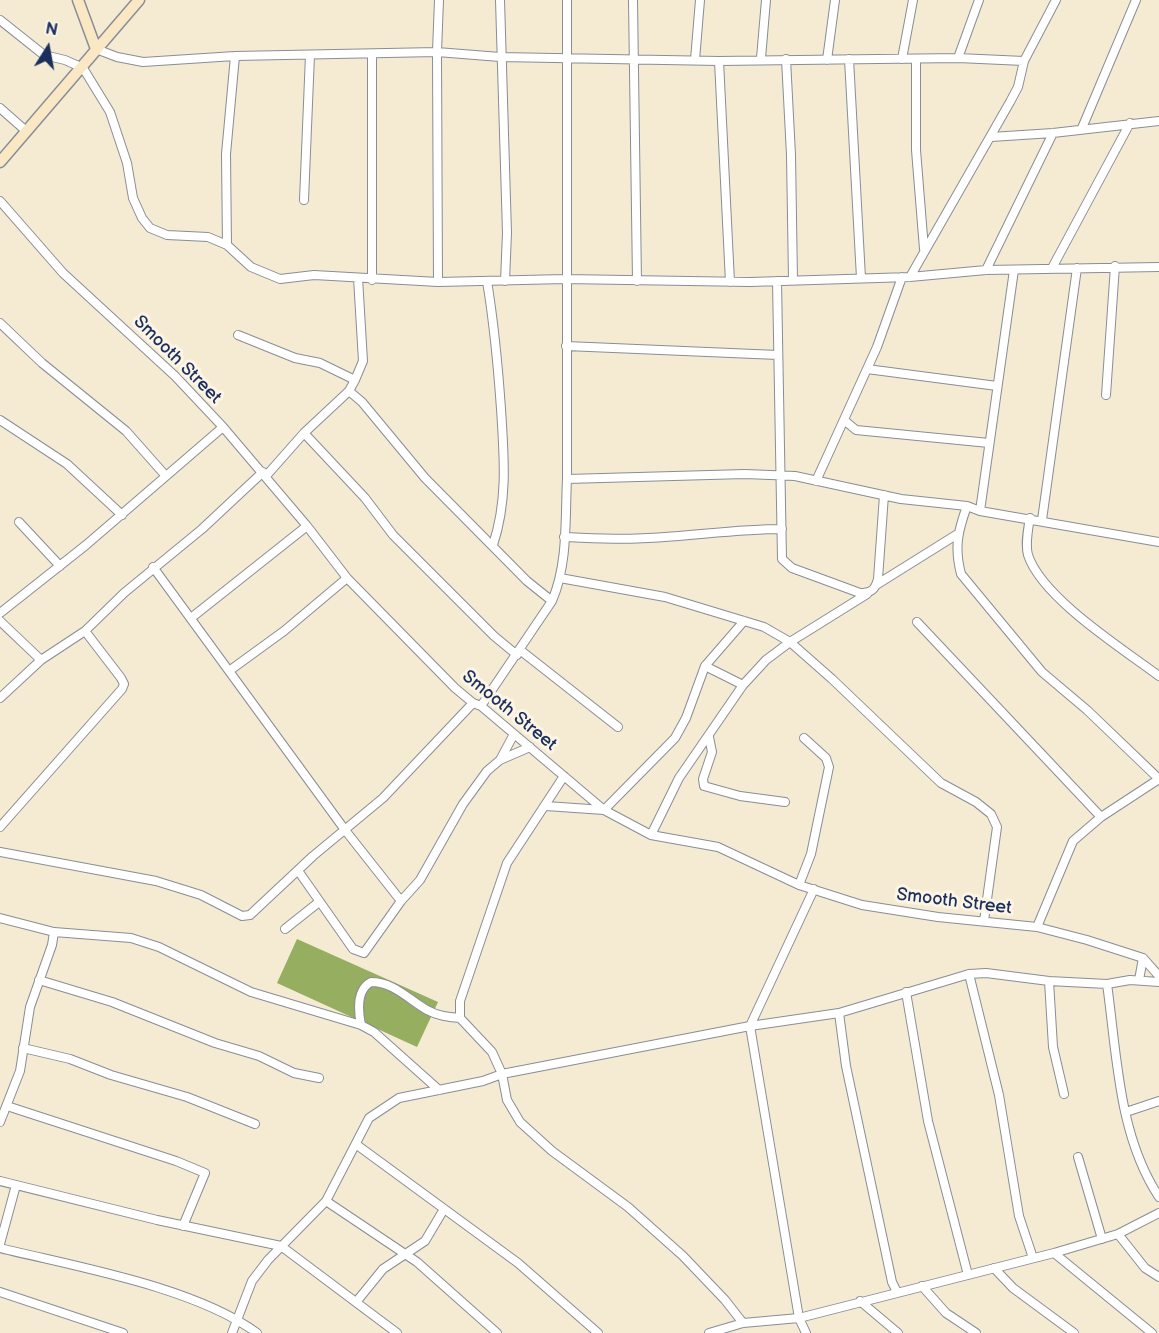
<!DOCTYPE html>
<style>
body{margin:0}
#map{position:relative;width:1159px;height:1333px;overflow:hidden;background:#f4ebd2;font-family:"Balsamiq Sans",sans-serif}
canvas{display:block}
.north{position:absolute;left:18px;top:18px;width:60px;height:60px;-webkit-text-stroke:4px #fcf5e5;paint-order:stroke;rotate:11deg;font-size:16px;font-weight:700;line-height:24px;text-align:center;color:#1b2f5e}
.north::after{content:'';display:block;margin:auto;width:21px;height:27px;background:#1b2f5e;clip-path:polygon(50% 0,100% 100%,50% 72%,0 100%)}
</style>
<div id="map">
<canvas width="1159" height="1333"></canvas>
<div class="north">N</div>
</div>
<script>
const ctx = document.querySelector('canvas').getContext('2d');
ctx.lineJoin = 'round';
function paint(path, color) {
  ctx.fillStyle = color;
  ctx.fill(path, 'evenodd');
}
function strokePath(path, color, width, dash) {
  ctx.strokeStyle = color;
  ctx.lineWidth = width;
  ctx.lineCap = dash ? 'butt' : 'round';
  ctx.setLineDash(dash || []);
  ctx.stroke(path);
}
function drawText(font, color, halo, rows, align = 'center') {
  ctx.font = font + ' "Balsamiq Sans",sans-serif';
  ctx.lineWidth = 6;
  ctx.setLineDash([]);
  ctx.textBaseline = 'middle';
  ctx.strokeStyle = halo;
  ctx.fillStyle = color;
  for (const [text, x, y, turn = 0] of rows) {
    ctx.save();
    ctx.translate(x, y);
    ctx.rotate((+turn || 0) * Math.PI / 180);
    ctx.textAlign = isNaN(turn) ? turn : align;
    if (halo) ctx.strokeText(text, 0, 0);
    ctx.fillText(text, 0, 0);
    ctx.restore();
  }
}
paint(new Path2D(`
 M 297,939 L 438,1002 L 417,1047 L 277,983 Z`), '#96ae60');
const street = new Path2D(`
 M 500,0 L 507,233 L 505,281
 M 633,0 L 637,281
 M 0,20 L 44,55 L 65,60 L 83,68 L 110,112 L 127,163 L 133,198 L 142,218 L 150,228 L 167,235 L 208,237 L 227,245 L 251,267 L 280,279 L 314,275 L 438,282 L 565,279 L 750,282 L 910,277 L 986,270 L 1159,267
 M 96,49 L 117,57 L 143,62 L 235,56 L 437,52 L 500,57 L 719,61 L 958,58 L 1024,61
 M 372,54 L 372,280
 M 761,58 L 766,0
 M 958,58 L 979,0
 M 786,59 L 791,155 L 793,280
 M 849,59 L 861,278
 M 902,59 L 913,0
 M 916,59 L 916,150 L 924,249
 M 695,60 L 700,0
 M 827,60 L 835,0
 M 719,61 L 730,282
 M 0,108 L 25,130
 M 1082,128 L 1136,0
 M 991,137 L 1053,133 L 1159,121
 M 304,200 L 310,55
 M 0,201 L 63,273 L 175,376 L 223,427 L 307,526 L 347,578 L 455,688 L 473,703 L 481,706 L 604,810 L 651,835 L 718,847 L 799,885 L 862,905 L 938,917 L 1037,927 L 1087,940 L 1143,958 L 1159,976
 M 227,245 L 226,154 L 235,56
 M 1052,268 L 1130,123
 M 986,270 L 1053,133
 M 910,277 L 1010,102 L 1018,87 L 1024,61 L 1056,0
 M 487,281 C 494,324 498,366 501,409 C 504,456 508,500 493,545
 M 777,281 L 782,559 L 792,568 L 860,593 C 871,593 875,590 878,579 L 884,495
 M 438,282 L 437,52 L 439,0
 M 0,323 L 42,363 L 126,431 L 165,475
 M 238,335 L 295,358 L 320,363 L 355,380 L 349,391
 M 566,346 L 778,355
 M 867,369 L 997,386
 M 355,380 L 363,361 L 358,278
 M 1106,395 L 1115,266
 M 0,420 L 67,464 L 122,515
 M 844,420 L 856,430 L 989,443
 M 304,433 L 365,498 L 393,535 L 494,636 L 517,655
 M 266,476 L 304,433 L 349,391 L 362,402 L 425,478 L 527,581 L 552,601
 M 567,479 L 745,474 L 795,476 L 901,499 L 967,506 L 980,511 L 1159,542
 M 816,481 L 877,347 L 902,277
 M 967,506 C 958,531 954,547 961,574 L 1042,672 L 1087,710 L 1159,779
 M 980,511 L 1014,270
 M 1030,518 C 1028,529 1025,544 1028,555 C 1042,598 1123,649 1159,676
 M 1042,520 L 1077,268
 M 19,522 L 60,566
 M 564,537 C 592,538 620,540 648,538 C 693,536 737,529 782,529
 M 153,567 L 229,671
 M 347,578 L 284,631 L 229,671 L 345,830 L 401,901
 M 560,578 L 665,597 L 764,627 L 790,642 L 832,679 L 941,783 L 976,802 L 991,814 L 997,827 L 984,921
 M 876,585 L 956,535
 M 0,613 L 86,545 L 223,427
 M 191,618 L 307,526
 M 0,621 L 41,660
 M 917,622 L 1101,817
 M 520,650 L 618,727
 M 705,666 L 743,685
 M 0,698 L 41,660 L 85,631 L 124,593 L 202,529 L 263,472
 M 481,706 L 552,601 C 568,564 565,520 567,479 L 567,0
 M 709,737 L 712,752 L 703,779 L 704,786 L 740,796 L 785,802
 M 500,760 L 514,734
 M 564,776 L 507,863 L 460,1001 L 460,1018 L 492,1052 L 502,1074 L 507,1100 L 520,1122 L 552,1151 L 628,1207 L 683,1256 L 725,1300 L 743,1323
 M 546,806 L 604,810 L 675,738 L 686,718 L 705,666 L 744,621
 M 0,827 L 122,689 L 124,684 L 121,678 L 85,631
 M 651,835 L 679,778 L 743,685 L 766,660 L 790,642 L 867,594
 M 0,852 L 156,881 L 201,895 L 242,916 L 250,915 L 313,856 L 383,798 L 473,703
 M 299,872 L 353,949 L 364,953 L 401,901 L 420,880 L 463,804 L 487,771 L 500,760 L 530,747
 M 799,885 L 811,854 L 829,767 L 826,758 L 804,738
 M 0,918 L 54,932 L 52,945 L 30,1007 L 20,1071 L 0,1122
 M 1037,927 L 1073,841 L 1101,817 L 1159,779
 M 285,929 L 319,902
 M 54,932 L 131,938 L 159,947 L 251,992 L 361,1025 L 374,1032 L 439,1090
 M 969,974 L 999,1095 L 1019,1216 L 1033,1258
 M 39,980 L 112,1002 L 215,1043 L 259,1056 L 294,1073 L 319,1078
 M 1139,980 L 1143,958
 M 1049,981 L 1053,1047 L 1064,1094
 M 1107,984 C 1117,1054 1118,1135 1159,1197
 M 906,992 L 928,1121 L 968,1275
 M 839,1013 L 846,1066 L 892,1282 L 897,1292
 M 361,1025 C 358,1010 356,990 371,982 C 394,982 409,1000 427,1010 C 438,1016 448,1017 460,1018
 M 23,1048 L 70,1059 L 111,1075 L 187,1097 L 255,1124
 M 7,1106 L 176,1161 L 205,1173 L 183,1226
 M 1126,1112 L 1159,1101
 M 357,1145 L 518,1263 L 598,1333
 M 1078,1157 L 1102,1239
 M 0,1181 L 157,1220 L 281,1246 L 397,1333
 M 326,1201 L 417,1262 L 497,1333
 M 1118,1234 L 1145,1268 L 1159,1277
 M 0,1244 L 16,1185
 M 0,1248 C 77,1267 194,1287 257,1333
 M 1054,1253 L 1152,1333
 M 994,1268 L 1013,1288 L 1074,1333
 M 922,1286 L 946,1313 L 976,1333
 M 0,1292 L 123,1333
 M 357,1301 L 383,1269 L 425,1241 L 444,1209
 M 860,1301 L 898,1333
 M 232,1333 L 252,1281 L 268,1260 L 326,1201 L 369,1118 L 399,1098 L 483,1081 L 502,1074 L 750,1026 L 839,1013 L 969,974 L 986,973 L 1049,981 L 1107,984 L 1130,980 L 1159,982
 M 709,1333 L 743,1323 L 799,1318 L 1054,1253 L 1118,1234 L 1159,1213
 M 806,1333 L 799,1318 L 750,1026 L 814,889`);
const secondary = new Path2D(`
 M 78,0 L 96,49
 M 0,162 L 139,0`);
strokePath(street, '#888d98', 10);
strokePath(secondary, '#888d98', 13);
strokePath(street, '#fff', 8);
strokePath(secondary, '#fae7c3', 10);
drawText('18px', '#1b2f5e', '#fcf5e5', [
 ["Smooth Street",177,360,45],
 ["Smooth Street",509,711,39],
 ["Smooth Street",954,902,7]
]);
</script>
